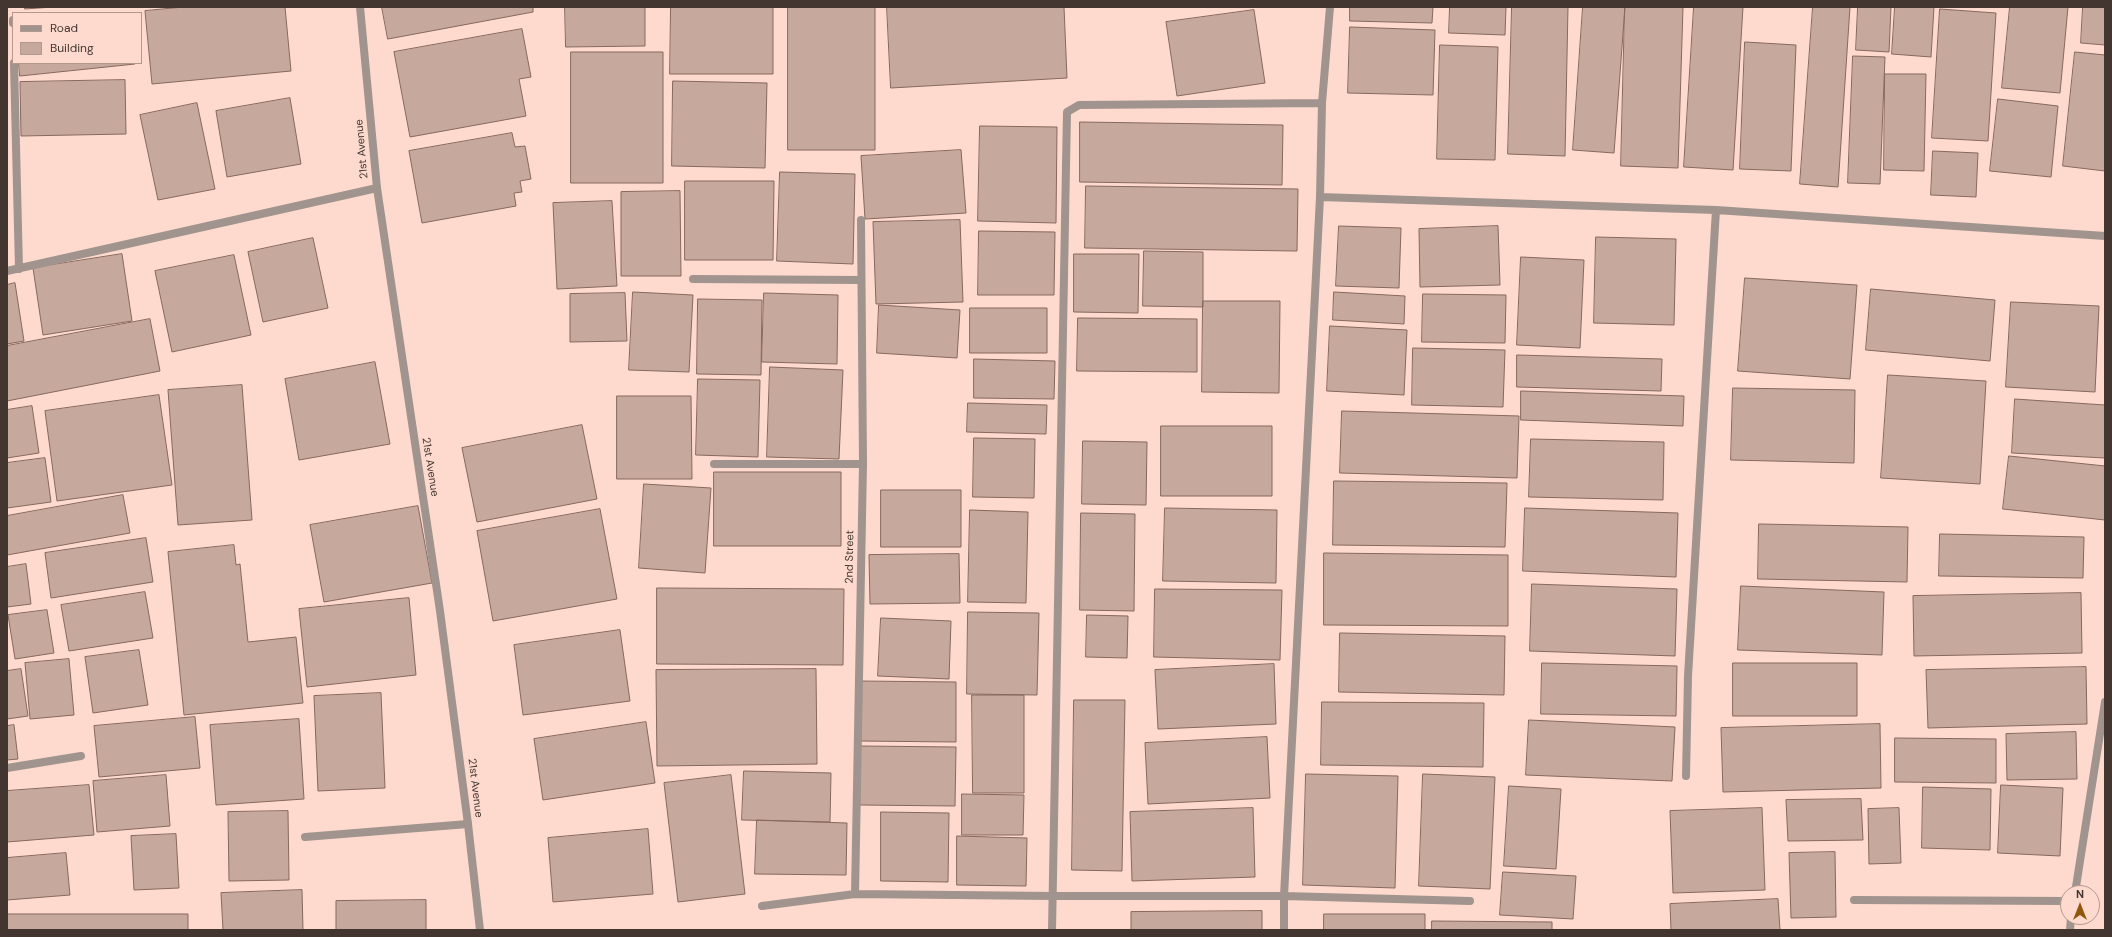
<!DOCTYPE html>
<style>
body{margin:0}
#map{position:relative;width:2112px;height:937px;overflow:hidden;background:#fddacd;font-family:"DM Sans",sans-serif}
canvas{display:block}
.frame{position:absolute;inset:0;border:8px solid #433530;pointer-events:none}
.legend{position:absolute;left:12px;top:12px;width:130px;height:52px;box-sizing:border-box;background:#fddacd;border:1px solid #b3988e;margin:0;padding:5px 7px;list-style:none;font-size:12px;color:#433530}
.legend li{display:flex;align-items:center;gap:8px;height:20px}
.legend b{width:20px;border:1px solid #b3988e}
.north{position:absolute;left:2060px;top:885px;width:40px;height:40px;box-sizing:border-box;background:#fddacd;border:1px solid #b3988e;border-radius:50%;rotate:0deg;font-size:11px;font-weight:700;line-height:16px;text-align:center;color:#433530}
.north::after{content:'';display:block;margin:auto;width:14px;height:18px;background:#8e570c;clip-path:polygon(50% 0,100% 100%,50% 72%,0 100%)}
</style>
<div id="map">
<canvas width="2112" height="937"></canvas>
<div class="frame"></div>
<ul class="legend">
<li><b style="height:5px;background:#a1938d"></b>Road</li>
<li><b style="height:11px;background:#c7a89c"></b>Building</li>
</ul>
<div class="north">N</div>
</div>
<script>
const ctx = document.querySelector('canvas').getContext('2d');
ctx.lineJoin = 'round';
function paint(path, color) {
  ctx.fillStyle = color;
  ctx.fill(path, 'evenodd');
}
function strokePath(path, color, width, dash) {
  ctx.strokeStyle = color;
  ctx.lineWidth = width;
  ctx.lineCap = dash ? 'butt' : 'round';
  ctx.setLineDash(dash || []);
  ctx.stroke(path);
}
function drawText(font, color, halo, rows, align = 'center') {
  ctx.font = font + ' "DM Sans",sans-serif';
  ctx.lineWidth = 3;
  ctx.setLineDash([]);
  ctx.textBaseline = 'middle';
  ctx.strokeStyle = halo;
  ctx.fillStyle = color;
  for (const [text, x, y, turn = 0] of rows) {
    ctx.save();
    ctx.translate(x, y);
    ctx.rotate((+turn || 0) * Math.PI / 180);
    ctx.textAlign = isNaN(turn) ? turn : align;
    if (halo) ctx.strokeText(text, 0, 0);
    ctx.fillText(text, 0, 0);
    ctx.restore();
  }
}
const building = new Path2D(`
 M 25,7 L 53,7 L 25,9 Z
 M 184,7 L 285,7 L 291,71 L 152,84 L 145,11 Z
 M 382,7 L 533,7 L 533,12 L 388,39 Z
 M 565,7 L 645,7 L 645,46 L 566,47 Z
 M 671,7 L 773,7 L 773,74 L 670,74 Z
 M 788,7 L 875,7 L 875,150 L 788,150 Z
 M 887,7 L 1064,7 L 1067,78 L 891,88 Z
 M 1350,7 L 1433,7 L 1432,23 L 1350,21 Z
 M 1450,7 L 1506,7 L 1505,35 L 1449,33 Z
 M 1512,7 L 1568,7 L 1565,156 L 1508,154 Z
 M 1583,7 L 1625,7 L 1614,153 L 1573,150 Z
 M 1625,7 L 1683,7 L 1678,168 L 1621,166 Z
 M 1694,7 L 1743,7 L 1733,170 L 1684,167 Z
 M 1813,7 L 1850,7 L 1838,187 L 1800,184 Z
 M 1858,7 L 1891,7 L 1889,52 L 1856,50 Z
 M 1895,7 L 1934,7 L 1931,57 L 1892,54 Z
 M 2010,7 L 2068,7 L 2060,93 L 2002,88 Z
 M 2083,7 L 2105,7 L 2105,45 L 2081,43 Z
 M 1940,9 L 1996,13 L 1988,141 L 1932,138 Z
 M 1254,10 L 1265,83 L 1177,96 L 1166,22 Z
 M 1350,27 L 1435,30 L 1433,95 L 1348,93 Z
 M 522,29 L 531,77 L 519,79 L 526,116 L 410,137 L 394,52 Z
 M 1745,42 L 1796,45 L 1791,171 L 1740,169 Z
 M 1440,45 L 1498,47 L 1495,160 L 1437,159 Z
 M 571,52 L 663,52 L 663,183 L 571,183 Z
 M 2075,52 L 2105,55 L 2105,171 L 2063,166 Z
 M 1853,56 L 1885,57 L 1880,184 L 1848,183 Z
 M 19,63 L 135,63 L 135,64 L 20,76 Z
 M 1885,74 L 1926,74 L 1924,171 L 1884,170 Z
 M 125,80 L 126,134 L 21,136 L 20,82 Z
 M 673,81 L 767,83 L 765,168 L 672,166 Z
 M 290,98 L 301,164 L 227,177 L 216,111 Z
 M 1998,99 L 2058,106 L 2051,177 L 1990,171 Z
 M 197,103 L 215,189 L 158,200 L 140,115 Z
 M 1080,122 L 1283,125 L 1282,185 L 1080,182 Z
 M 980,126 L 1057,127 L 1056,223 L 978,221 Z
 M 512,133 L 515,147 L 525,146 L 531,179 L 520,181 L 522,192 L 514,193 L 516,206 L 422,223 L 409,151 Z
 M 961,150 L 966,213 L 865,219 L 861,156 Z
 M 1933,151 L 1978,153 L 1976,197 L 1931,195 Z
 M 780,172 L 855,174 L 853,264 L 777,261 Z
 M 685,181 L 774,181 L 773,260 L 685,260 Z
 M 1086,186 L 1298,189 L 1297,251 L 1085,248 Z
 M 680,191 L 681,276 L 621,276 L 621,192 Z
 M 612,201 L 617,286 L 557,289 L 553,203 Z
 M 960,220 L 963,302 L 876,304 L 873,222 Z
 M 1339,226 L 1401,228 L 1399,288 L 1336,286 Z
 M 1498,226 L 1500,285 L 1420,287 L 1419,229 Z
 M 979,231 L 1055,232 L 1054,295 L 978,295 Z
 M 1596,237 L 1676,239 L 1674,325 L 1594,323 Z
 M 313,238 L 328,308 L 263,322 L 248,252 Z
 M 1144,251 L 1203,252 L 1203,307 L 1143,306 Z
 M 122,254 L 132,321 L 43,335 L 33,268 Z
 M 1074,254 L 1139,254 L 1138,313 L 1074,312 Z
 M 234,255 L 251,335 L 172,352 L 155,271 Z
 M 1521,257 L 1584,260 L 1580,348 L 1517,345 Z
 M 1745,278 L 1857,285 L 1850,379 L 1738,371 Z
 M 15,283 L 24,341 L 7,344 L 7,285 Z
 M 1871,289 L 1995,300 L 1990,361 L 1866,350 Z
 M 633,292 L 693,295 L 689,372 L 629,370 Z
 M 1334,292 L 1405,296 L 1404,324 L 1333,320 Z
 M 625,293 L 627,341 L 570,342 L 570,294 Z
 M 764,293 L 838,295 L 837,364 L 762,362 Z
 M 1423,294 L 1506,295 L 1505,343 L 1422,342 Z
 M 698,299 L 762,300 L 761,375 L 697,374 Z
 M 1203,301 L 1280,301 L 1279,393 L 1202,392 Z
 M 2011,302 L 2099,306 L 2095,392 L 2006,387 Z
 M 879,305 L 960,310 L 957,358 L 877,353 Z
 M 970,308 L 1047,308 L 1047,353 L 970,353 Z
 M 1078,318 L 1197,319 L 1197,372 L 1077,371 Z
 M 150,319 L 160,371 L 7,401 L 7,346 Z
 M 1330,326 L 1407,330 L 1404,395 L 1327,391 Z
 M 1413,348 L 1505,350 L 1503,407 L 1412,405 Z
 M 1517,355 L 1662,359 L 1661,391 L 1517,387 Z
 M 974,359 L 1055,361 L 1054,399 L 974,398 Z
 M 375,362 L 390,444 L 299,460 L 285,379 Z
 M 770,367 L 843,370 L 839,459 L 767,457 Z
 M 1888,375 L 1986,381 L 1980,484 L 1881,478 Z
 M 698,379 L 760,380 L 758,457 L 696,455 Z
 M 242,385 L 252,520 L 178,525 L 168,390 Z
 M 1733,388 L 1855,390 L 1854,463 L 1731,460 Z
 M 1521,391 L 1684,396 L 1683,426 L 1521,420 Z
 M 159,395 L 172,485 L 57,501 L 45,411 Z
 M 617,396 L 691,396 L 692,479 L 617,479 Z
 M 2015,399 L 2105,405 L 2105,458 L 2012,453 Z
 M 968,403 L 1047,405 L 1046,434 L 967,432 Z
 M 32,406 L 39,453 L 7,458 L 7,410 Z
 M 1342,411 L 1519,416 L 1517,478 L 1340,473 Z
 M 582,425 L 597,499 L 477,522 L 462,448 Z
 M 1161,426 L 1272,426 L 1272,496 L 1161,496 Z
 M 974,438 L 1035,439 L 1034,498 L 973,497 Z
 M 1531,439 L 1664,442 L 1663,500 L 1529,497 Z
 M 1083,441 L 1147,442 L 1146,505 L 1082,504 Z
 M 2009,456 L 2105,466 L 2105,520 L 2003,509 Z
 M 45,458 L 51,502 L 7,508 L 7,463 Z
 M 714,472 L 841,472 L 841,546 L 714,546 Z
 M 1334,481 L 1507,483 L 1505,547 L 1333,545 Z
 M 644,484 L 711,488 L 705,573 L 639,568 Z
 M 881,490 L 961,490 L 961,547 L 881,547 Z
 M 123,495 L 130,533 L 7,555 L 7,516 Z
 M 418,506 L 432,583 L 324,602 L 310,525 Z
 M 1165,508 L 1277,510 L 1276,583 L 1163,581 Z
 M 1525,508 L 1678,513 L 1676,577 L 1523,571 Z
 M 600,509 L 617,599 L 493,621 L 477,531 Z
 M 970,510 L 1028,512 L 1026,603 L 968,602 Z
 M 1081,513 L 1135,514 L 1134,611 L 1080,610 Z
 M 1759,524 L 1908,527 L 1907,582 L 1758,579 Z
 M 1940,534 L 2084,537 L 2083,578 L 1939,576 Z
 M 146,538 L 153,582 L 51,598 L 45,553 Z
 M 234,545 L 236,565 L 240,564 L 248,642 L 296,637 L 303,703 L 184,715 L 168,552 Z
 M 1324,553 L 1508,555 L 1508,626 L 1324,625 Z
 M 959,554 L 960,603 L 870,604 L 869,555 Z
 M 26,564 L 31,604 L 7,607 L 7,567 Z
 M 1532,584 L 1677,589 L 1675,656 L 1530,651 Z
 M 1741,586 L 1884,592 L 1882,655 L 1738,650 Z
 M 657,588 L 844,589 L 843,665 L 657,664 Z
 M 1155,589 L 1282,590 L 1280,660 L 1154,657 Z
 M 145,592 L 153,638 L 69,651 L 61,605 Z
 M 2081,593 L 2082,653 L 1914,656 L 1913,596 Z
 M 409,598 L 416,675 L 307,687 L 299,609 Z
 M 47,610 L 54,653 L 15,659 L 8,615 Z
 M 968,612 L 1039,613 L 1037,695 L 967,694 Z
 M 1087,615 L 1128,616 L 1127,658 L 1086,657 Z
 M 881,618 L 951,621 L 949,679 L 878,676 Z
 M 620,630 L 630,701 L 523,715 L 514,645 Z
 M 1340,633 L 1505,636 L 1504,695 L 1339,692 Z
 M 139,650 L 148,705 L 93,713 L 85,657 Z
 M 69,659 L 74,715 L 30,719 L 25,663 Z
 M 1542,663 L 1677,666 L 1676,716 L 1541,714 Z
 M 1733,663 L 1857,663 L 1857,716 L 1733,716 Z
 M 1274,664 L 1276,724 L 1158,729 L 1155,670 Z
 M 2086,667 L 2087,724 L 1928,728 L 1926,670 Z
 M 21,669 L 28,716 L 7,719 L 7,671 Z
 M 816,669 L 817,764 L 657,766 L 656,670 Z
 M 859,681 L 956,682 L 956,742 L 858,741 Z
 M 381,693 L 385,788 L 318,791 L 314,696 Z
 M 972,695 L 1024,695 L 1024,793 L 973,793 Z
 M 1074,700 L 1125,700 L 1122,871 L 1072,870 Z
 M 1322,702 L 1484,703 L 1483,767 L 1321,765 Z
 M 195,717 L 200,768 L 99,777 L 94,726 Z
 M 299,719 L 304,799 L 216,805 L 210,725 Z
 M 1529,720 L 1675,727 L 1672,781 L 1526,775 Z
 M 646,722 L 655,783 L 543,800 L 534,739 Z
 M 1880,724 L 1881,788 L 1723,792 L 1721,728 Z
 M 14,725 L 18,759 L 7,760 L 7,726 Z
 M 2076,732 L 2077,779 L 2007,780 L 2006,734 Z
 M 1267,737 L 1270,798 L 1148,804 L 1145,743 Z
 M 1895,738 L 1996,739 L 1996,783 L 1895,782 Z
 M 861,746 L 956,747 L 955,806 L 860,805 Z
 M 744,771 L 831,773 L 830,822 L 742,820 Z
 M 1306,774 L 1398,776 L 1395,888 L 1303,885 Z
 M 1423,774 L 1495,777 L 1490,889 L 1419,886 Z
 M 166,775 L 170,826 L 97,832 L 93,781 Z
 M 731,775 L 745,894 L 678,902 L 664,783 Z
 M 89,785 L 94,835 L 7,842 L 7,791 Z
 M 2001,785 L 2063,788 L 2060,856 L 1998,853 Z
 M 1509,786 L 1561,789 L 1556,869 L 1504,866 Z
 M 1923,787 L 1991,789 L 1990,850 L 1922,848 Z
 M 962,794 L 1024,795 L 1023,835 L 962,835 Z
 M 1861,799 L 1863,840 L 1788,841 L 1786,800 Z
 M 1253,808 L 1255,877 L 1132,881 L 1130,812 Z
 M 1762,808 L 1765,890 L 1673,893 L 1670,811 Z
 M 1899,808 L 1901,863 L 1869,864 L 1868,809 Z
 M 288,811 L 289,880 L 229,881 L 228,812 Z
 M 881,812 L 949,813 L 948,882 L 881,881 Z
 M 757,820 L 847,823 L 846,875 L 755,874 Z
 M 648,829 L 653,894 L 553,902 L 548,838 Z
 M 176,834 L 179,888 L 134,890 L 131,836 Z
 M 957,836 L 1027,838 L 1026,886 L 957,885 Z
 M 1835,852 L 1836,917 L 1791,918 L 1789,853 Z
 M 66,853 L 70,895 L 7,900 L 7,858 Z
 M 1503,872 L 1576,876 L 1573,919 L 1500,915 Z
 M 302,890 L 303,930 L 223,930 L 221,893 Z
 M 1778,899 L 1780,930 L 1671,930 L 1670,904 Z
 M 426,900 L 426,930 L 336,930 L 336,901 Z
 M 1262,911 L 1262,930 L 1131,930 L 1131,912 Z
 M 7,914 L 188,914 L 188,930 L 7,930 Z
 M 1324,914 L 1425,914 L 1425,930 L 1324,930 Z
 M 1432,921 L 1552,922 L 1552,930 L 1432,930 Z`);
paint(building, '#c7a89c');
strokePath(building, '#87685d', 1);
strokePath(new Path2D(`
 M 13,20 L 13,23
 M 14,63 L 19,269
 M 1320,197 L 1716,210 L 2105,236
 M 7,271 L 377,188
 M 693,279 L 861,280
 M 714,464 L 863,464
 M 7,768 L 81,756
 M 1686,776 L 1688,676 L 1716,210
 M 305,837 L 468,824
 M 2075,893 L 2105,702
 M 855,894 L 863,464 L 861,220
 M 1854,900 L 2068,901
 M 762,906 L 855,894 L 1053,896 L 1284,896 L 1470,901
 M 1052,930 L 1067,112 L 1079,105 L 1322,103
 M 1284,930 L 1284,896 L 1320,197 L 1322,103 L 1330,7
 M 2070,930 L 2071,917`), '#a1938d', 8);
strokePath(new Path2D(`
 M 360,7 L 377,188 L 440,611 L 468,824 L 480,930`), '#a1938d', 8);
drawText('11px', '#433530', '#fddacd', [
 ["21st Avenue",362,149,-95],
 ["21st Avenue",430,467,81],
 ["2nd Street",850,557,-89],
 ["21st Avenue",475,788,83]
]);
</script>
